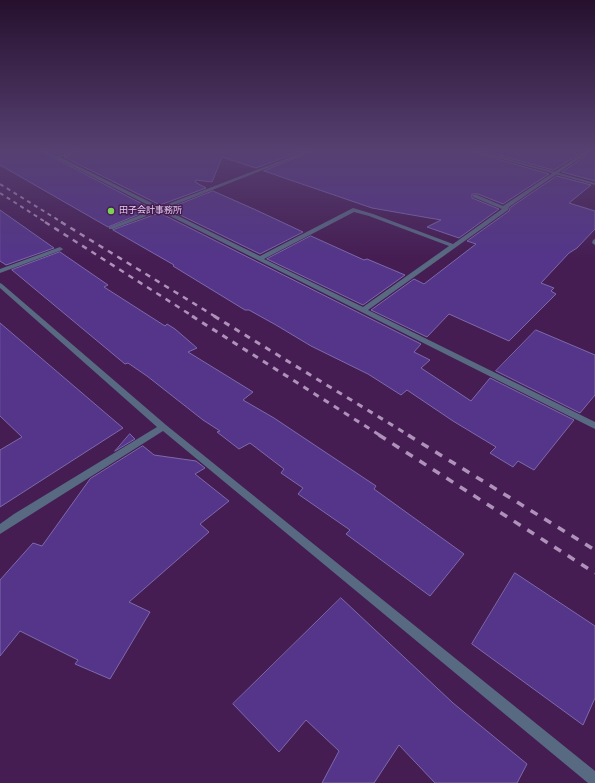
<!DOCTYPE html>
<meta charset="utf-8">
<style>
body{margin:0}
canvas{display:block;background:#451d53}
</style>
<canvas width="595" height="783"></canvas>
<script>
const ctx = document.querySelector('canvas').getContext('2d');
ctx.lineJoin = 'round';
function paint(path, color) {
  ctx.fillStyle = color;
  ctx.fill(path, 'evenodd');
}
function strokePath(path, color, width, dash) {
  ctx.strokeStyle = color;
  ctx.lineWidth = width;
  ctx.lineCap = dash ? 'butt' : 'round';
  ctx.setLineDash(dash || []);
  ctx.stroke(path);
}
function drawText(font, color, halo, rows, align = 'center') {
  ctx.font = font + ' Poppins,"Noto Sans JP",sans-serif';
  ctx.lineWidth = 3;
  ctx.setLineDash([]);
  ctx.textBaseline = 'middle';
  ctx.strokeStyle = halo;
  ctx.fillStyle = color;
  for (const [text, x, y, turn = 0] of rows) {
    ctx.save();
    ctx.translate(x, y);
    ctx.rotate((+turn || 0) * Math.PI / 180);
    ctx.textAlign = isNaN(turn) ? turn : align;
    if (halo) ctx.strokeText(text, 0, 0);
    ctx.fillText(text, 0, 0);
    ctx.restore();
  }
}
const building = new Path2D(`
 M 0,149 L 37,149 L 152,209 L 108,227 L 0,165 Z
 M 46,149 L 75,149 L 56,154 Z
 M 86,149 L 307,149 L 256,168 L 222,157 L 212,182 L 196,180 L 195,182 L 206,188 L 160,205 L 64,157 Z
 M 317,149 L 465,149 L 466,150 L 549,174 L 503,204 L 478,194 L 472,194 L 472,198 L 499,209 L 459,238 L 427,227 L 441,220 L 372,208 L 264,171 Z
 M 477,149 L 587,149 L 554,170 Z
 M 595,149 L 595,181 L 562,172 L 594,150 Z
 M 557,176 L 591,185 L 569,203 L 595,211 L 595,229 L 577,248 L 569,253 L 541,283 L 554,288 L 551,291 L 556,294 L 509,341 L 449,314 L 427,337 L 371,310 L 414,279 L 424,284 L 476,244 L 467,241 L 509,211 L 510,208 Z
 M 213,191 L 256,210 L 303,232 L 260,254 L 168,209 Z
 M 0,210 L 54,248 L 6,265 L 0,261 Z
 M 160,213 L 421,344 L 414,352 L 430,360 L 421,368 L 471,401 L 490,378 L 574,420 L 534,470 L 518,461 L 513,467 L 490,453 L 496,447 L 453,421 L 407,390 L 401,395 L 368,374 L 311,346 L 276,325 L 249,310 L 245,310 L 173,266 L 174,265 L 113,230 Z
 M 311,236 L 364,260 L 367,259 L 405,275 L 363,305 L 267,259 Z
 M 60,252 L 108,285 L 104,287 L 165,326 L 167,324 L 175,329 L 197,348 L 188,352 L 253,392 L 243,400 L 274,418 L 376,486 L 374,489 L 464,554 L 430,596 L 346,534 L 350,530 L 298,494 L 303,488 L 281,473 L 284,469 L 250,443 L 239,449 L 217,432 L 220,431 L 203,420 L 147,376 L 128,363 L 125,364 L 12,270 Z
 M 0,323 L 123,428 L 0,507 L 0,450 L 22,437 L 0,416 Z
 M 536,330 L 595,355 L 595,395 L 580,413 L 496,371 Z
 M 130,434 L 135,439 L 115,451 Z
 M 143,446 L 154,455 L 196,461 L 205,468 L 195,474 L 229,501 L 200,524 L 209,532 L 129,602 L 150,612 L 110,679 L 75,664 L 78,660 L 20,631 L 0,656 L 0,580 L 33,543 L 42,546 L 90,479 Z
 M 515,573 L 595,626 L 595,698 L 583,725 L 472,644 Z
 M 341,598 L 453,703 L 527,764 L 517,783 L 435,783 L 399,745 L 374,783 L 322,783 L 339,751 L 306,720 L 279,752 L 233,704 Z`);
paint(building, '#54358a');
strokePath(building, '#7c69ab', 1);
paint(new Path2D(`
 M 38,149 L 43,149 L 56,156 L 79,149 L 85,149 L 60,157 L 160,207 L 311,149 L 316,149 L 164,209 L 260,256 L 353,208 L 373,214 L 453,244 L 502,209 L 473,197 L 473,195 L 477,195 L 503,206 L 589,149 L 593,149 L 509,207 L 508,210 L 368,310 L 595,422 L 595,429 L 160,211 L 113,229 L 109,229 L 109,227 L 156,209 ZM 354,212 L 369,216 L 449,246 L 363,307 L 264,259 Z
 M 595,239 L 595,245 L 592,243 L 593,240 Z
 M 60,247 L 63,249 L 62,250 L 0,273 L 0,269 Z
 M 0,283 L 2,284 L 166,425 L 595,771 L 595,783 L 588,783 L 163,431 L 0,534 L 0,524 L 14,514 L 157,427 L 0,288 Z`), '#586a82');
paint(new Path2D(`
 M 466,149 L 472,149 L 595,183 L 595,185 Z`), '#586a82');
strokePath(new Path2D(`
 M 0,184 L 63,223
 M 0,193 L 47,223`), '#af92b9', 2, [4, 4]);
strokePath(new Path2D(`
 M 45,222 L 194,317
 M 61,222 L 216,317`), '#af92b9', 2.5, [5.5, 5.5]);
strokePath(new Path2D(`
 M 192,316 L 381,436
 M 214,316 L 410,436`), '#af92b9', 3, [6, 6]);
strokePath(new Path2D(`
 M 379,435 L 595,573
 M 408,435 L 595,550`), '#af92b9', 3.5, [8, 8]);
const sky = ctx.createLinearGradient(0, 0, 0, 258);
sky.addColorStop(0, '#26102e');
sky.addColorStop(0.58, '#564071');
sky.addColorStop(1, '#56407100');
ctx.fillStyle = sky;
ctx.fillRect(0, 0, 595, 258);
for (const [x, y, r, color] of [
 [111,211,4,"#7dd153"]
]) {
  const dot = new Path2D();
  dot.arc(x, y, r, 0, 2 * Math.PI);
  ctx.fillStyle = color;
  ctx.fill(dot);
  strokePath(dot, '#451d53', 1.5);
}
drawText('9px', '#e1caea', '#451d53', [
 ["田子会計事務所",119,211]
], 'left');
</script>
